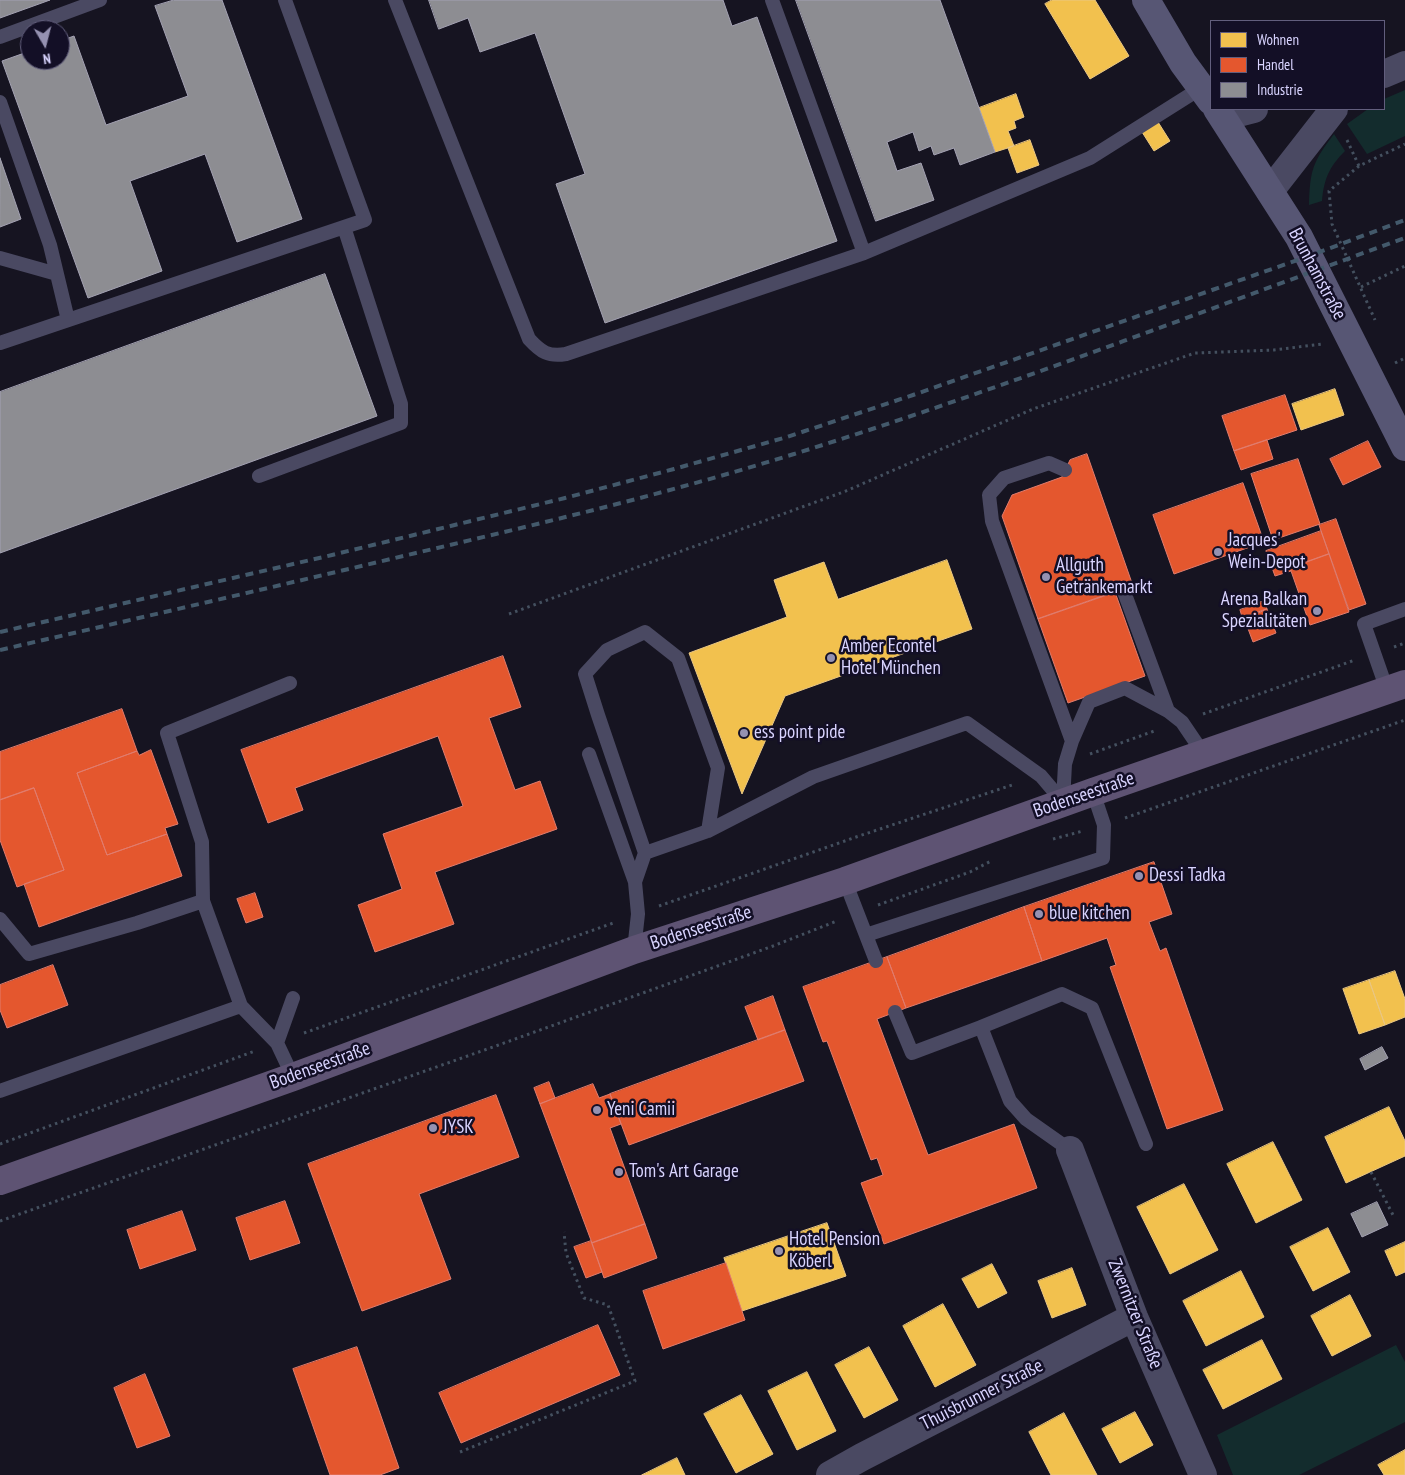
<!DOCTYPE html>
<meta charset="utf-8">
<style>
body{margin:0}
#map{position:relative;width:1405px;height:1475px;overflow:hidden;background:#161421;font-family:"PT Sans Narrow",sans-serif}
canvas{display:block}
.legend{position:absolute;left:1210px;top:20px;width:175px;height:90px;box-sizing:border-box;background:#130f26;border:1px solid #625e7d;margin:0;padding:6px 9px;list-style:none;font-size:15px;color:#d9d4ff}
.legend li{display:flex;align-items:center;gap:10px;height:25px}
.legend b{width:25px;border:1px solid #625e7d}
.north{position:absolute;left:20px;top:20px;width:50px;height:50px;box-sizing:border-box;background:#130f26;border:1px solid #625e7d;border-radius:50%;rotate:172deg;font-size:14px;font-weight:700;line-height:20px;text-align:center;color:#d9d4ff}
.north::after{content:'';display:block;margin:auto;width:18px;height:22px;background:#9591b1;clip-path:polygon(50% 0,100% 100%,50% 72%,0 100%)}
</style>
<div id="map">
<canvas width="1405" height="1475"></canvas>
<ul class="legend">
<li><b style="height:14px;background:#f2c14e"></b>Wohnen</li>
<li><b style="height:14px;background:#e4572e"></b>Handel</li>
<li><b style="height:14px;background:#8d8d92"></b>Industrie</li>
</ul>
<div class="north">N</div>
</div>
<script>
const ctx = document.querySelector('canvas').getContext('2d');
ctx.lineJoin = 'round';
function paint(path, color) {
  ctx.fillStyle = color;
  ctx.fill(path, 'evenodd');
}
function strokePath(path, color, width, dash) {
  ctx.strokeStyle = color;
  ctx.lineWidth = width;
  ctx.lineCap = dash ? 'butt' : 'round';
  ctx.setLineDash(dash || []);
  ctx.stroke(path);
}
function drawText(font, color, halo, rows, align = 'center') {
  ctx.font = font + ' "PT Sans Narrow",sans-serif';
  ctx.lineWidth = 5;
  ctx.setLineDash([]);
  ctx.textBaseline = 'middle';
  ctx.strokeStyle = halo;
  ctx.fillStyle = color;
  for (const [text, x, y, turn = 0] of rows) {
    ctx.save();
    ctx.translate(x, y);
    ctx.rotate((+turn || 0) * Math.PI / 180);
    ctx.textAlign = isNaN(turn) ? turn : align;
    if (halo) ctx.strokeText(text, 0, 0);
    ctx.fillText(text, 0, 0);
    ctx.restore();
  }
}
paint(new Path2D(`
 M 1405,90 L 1405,136 L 1367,154 L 1347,124 L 1368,109 L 1384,109 L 1384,99 Z
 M 1334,134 L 1345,151 C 1329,167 1324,179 1322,201 L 1309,205 C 1310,169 1313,162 1334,134 Z
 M 1396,1345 L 1405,1362 L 1405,1422 L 1299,1475 L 1233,1475 L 1217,1435 Z`), '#132c2d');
const homes = new Path2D(`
 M 1052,0 L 1095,0 L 1129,56 L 1090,79 L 1045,4 Z
 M 1016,94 L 1024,117 L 1014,121 L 1016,128 L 1008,131 L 1014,146 L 995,152 L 979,108 Z
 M 1158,122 L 1170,141 L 1154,151 L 1142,132 Z
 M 1030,140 L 1039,165 L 1017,173 L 1008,148 Z
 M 1335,389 L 1344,415 L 1301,430 L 1292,404 Z
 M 947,560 L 972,629 L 785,696 L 742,794 L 689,653 L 787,617 L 774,580 L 824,562 L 838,599 Z
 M 1395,971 L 1405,999 L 1405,1017 L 1385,1025 L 1369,980 Z
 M 1369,980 L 1385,1025 L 1359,1034 L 1343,989 Z
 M 1389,1107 L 1405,1141 L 1405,1156 L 1346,1183 L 1325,1137 Z
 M 1273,1142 L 1302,1200 L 1256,1223 L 1227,1164 Z
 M 1184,1184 L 1218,1250 L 1170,1274 L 1137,1207 Z
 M 827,1223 L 846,1276 L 742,1311 L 724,1258 Z
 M 1328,1228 L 1350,1272 L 1313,1291 L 1290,1247 Z
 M 1405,1242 L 1405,1272 L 1396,1276 L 1385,1251 Z
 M 992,1264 L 1007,1293 L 978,1308 L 962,1279 Z
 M 1072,1268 L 1086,1305 L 1052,1318 L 1038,1281 Z
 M 1241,1271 L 1264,1317 L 1206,1346 L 1183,1301 Z
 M 1350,1295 L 1371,1336 L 1332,1356 L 1311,1316 Z
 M 943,1304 L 976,1365 L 935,1387 L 903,1326 Z
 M 1262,1340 L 1282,1379 L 1223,1409 L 1203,1370 Z
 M 869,1347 L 898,1400 L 864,1418 L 835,1365 Z
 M 807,1372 L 836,1431 L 797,1450 L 768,1391 Z
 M 741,1395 L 773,1454 L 736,1473 L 704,1414 Z
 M 1135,1412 L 1153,1445 L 1120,1463 L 1102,1429 Z
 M 1064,1413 L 1097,1475 L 1051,1475 L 1029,1432 Z
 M 1405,1450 L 1405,1475 L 1384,1475 L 1378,1465 Z
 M 677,1458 L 685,1475 L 642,1475 Z`);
paint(homes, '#f2c14e');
strokePath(homes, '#eac783', 1);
const shops = new Path2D(`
 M 1285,395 L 1297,430 L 1234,451 L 1222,416 Z
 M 1267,440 L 1273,459 L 1241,470 L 1234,451 Z
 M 1368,441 L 1381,467 L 1343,485 L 1330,459 Z
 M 1087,454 L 1133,586 L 1038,619 L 1002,516 L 1012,495 L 1062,477 L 1070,460 Z
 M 1298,459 L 1320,524 L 1273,540 L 1251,474 Z
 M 1243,483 L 1264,542 L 1174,574 L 1153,515 Z
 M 1336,519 L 1366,604 L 1349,610 L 1319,525 Z
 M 1321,531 L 1329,554 L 1290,568 L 1291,571 L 1275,576 L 1266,551 Z
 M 1329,554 L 1349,612 L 1310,625 L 1290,568 Z
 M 1115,592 L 1145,676 L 1068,703 L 1038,619 Z
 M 1264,601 L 1267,609 L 1243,620 L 1240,610 Z
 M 1267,609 L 1276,633 L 1253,642 L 1244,618 Z
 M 503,656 L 521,707 L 489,718 L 515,790 L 540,781 L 557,829 L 435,872 L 454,924 L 375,952 L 358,905 L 402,889 L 383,834 L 463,806 L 438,736 L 295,788 L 303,810 L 268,823 L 241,750 Z
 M 122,709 L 137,751 L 77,773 L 107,855 L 167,834 L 182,876 L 39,927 L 24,884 L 64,870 L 34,788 L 0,800 L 0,752 Z
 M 151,750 L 178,824 L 165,828 L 167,834 L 107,855 L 77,773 L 137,751 L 139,755 Z
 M 34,788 L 64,870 L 17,887 L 0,840 L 0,800 Z
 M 1154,862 L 1172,914 L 1149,922 L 1160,951 L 1166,948 L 1223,1110 L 1167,1129 L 1110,967 L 1116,965 L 1107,938 L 1042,961 L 1024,907 Z
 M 255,893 L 263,917 L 246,923 L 237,899 Z
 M 1024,907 L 1042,961 L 906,1008 L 887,957 Z
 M 887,957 L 906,1008 L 877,1019 L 928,1155 L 1014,1124 L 1037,1188 L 884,1244 L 861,1183 L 883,1175 L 877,1158 L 871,1160 L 827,1041 L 823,1042 L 803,987 Z
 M 53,965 L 68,1005 L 7,1028 L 0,1010 L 0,985 Z
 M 773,996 L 785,1030 L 758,1040 L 745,1007 Z
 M 785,1030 L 804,1081 L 629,1145 L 610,1094 Z
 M 549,1082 L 555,1098 L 540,1104 L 534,1088 Z
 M 593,1084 L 599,1098 L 610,1094 L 621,1124 L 610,1128 L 645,1224 L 592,1243 L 540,1104 Z
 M 496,1095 L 519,1157 L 419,1194 L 451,1279 L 362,1311 L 308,1164 Z
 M 285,1201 L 300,1243 L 250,1260 L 236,1218 Z
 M 182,1211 L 196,1250 L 140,1269 L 127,1230 Z
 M 645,1224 L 657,1258 L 604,1278 L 592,1243 Z
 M 591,1241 L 602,1272 L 586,1278 L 574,1247 Z
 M 726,1263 L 745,1320 L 663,1349 L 643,1291 Z
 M 598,1325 L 620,1375 L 461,1443 L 439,1393 Z
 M 357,1347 L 399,1468 L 380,1475 L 330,1475 L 293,1369 Z
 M 145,1374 L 170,1436 L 137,1448 L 114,1388 Z`);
paint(shops, '#e4572e');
strokePath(shops, '#e17c6d', 1);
const industry = new Path2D(`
 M 0,0 L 50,0 L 0,18 Z
 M 174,0 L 222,0 L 302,219 L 237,242 L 205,154 L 130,181 L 162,271 L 88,298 L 2,61 L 30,51 L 30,60 L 60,60 L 60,41 L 74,36 L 106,125 L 188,96 L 155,6 Z
 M 429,0 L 723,0 L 732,26 L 757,17 L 837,241 L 605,323 L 556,184 L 585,174 L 535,33 L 480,52 L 468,18 L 439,29 Z
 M 796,0 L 940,0 L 995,152 L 960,165 L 954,148 L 934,155 L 931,146 L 919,151 L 913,132 L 887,142 L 897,171 L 921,163 L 934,200 L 876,221 Z
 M 0,158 L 21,219 L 0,227 Z
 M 325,274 L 377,416 L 0,553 L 0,392 Z
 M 1382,1047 L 1388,1058 L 1365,1070 L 1360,1059 Z
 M 1377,1202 L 1388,1225 L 1362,1237 L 1351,1214 Z`);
paint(industry, '#8d8d92');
strokePath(industry, '#a4a2b3', 1);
strokePath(new Path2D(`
 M 1347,140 L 1359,166 L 1405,144
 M 1359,166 L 1329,191 L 1332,224 L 1375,320
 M 1361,287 L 1405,266
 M 1395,363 L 1405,358
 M 509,614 L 846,491 L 1033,409 L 1195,353 L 1274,350 L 1322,344
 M 1394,647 L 1405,643
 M 1203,714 L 1355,660
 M 1090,754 L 1157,730
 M 1125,818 L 1405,720
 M 1053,839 L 1083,831
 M 878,905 L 970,872 L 991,861
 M 659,906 L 859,836 L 1015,784
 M 304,1033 L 616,922
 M 0,1144 L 255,1051
 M 1371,1172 L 1393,1215
 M 0,1221 L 493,1047 L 773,946 L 837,921
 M 460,1452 L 635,1381 L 608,1305 L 584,1298 L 566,1253 L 564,1232`), '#44505f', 3, [2.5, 4]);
strokePath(new Path2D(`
 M 395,0 L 529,339 C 541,352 548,357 566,354 L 864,253 L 1090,158 L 1201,88
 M 772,0 L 864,253
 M 0,37 L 100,0
 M 0,102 L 50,245 L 68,320
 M 0,258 L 57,274
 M 0,343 L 365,220 L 285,0
 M 259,476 L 401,423 L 401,404 L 344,227
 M 1123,589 L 1168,711
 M 1387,690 L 1364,624 L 1405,609
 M 1072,741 L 1089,702 L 1125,688 L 1168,711 L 1182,722 L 1203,753
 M 589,754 L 635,882
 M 645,853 L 708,831 L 813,777 L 967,723 L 1041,776 L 1063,802 L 1065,764 L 1072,741 L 992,521 L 989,495 L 1004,478 L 1049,463 L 1065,470
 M 845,881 L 876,961
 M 203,901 L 202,842 L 167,733 L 290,683
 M 0,919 L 29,954 L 137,923 L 203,901 L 241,1006 L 277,1043
 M 866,935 L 1103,858 L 1104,825 L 1093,792
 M 634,950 L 638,914 L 635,882 L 645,853 L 598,715 L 585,674 L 607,650 L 645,632 L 678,658 L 718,768 L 708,831
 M 895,1012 L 912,1053 L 981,1027 L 1010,1101 L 1026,1119 L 1070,1150
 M 981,1027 L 1062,994 L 1092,1008 L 1146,1144
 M 293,1077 L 277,1043 L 293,998
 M 0,1091 L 241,1006`), '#4a4962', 14);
strokePath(new Path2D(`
 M 1384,74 L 1405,65
 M 1223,117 L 1254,109
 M 1270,191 L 1334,109
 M 1070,1150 L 1134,1317 L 1203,1475
 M 830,1475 L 862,1457 L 1134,1317`), '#4a4962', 28);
strokePath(new Path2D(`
 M 1146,0 L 1183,63 L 1211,101
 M 1217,109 L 1299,237 L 1405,447`), '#575674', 28);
strokePath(new Path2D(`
 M 0,1181 L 293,1077 L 634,950 L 845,881 L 1093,792 L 1405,684`), '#5e5373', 28);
strokePath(new Path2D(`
 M 0,632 L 332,555 L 565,498 L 674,469 L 787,437 L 913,395 L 1309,256 L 1405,220
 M 0,650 C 139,618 278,586 416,553 C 543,523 669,493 794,454 C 1000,390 1202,311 1405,238`), '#43596b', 4, [8, 6]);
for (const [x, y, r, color] of [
 [1218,552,5,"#9591b1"],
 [1046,577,5,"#9591b1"],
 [1317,611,5,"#9591b1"],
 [831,658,5,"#9591b1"],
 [744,733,5,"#9591b1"],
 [1139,876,5,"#9591b1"],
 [1039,914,5,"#9591b1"],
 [597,1110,5,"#9591b1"],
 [433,1128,5,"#9591b1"],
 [619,1172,5,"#9591b1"],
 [779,1251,5,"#9591b1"]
]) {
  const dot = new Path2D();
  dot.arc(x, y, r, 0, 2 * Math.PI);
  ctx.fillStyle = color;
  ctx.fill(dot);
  strokePath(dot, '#130f26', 2);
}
drawText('19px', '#d9d4ff', '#130f26', [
 ["Brunhamstraße",1317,274,62],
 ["Bodenseestraße",1084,795,-19],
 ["Bodenseestraße",701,928,-18],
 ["Bodenseestraße",320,1066,-20],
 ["Zwernitzer Straße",1135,1314,68],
 ["Thuisbrunner Straße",982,1395,-27]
]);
drawText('19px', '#d9d4ff', '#130f26', [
 ["Jacques'",1228,541],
 ["Wein-Depot",1228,563],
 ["Allguth",1056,566],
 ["Getränkemarkt",1056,588],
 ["Arena Balkan",1307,600,"right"],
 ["Spezialitäten",1307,622,"right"],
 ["Amber Econtel",841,647],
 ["Hotel München",841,669],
 ["ess point pide",754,733],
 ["Dessi Tadka",1149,876],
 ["blue kitchen",1049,914],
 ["Yeni Camii",607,1110],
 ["JYSK",443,1128],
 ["Tom's Art Garage",629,1172],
 ["Hotel Pension",789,1240],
 ["Köberl",789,1262]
], 'left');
</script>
